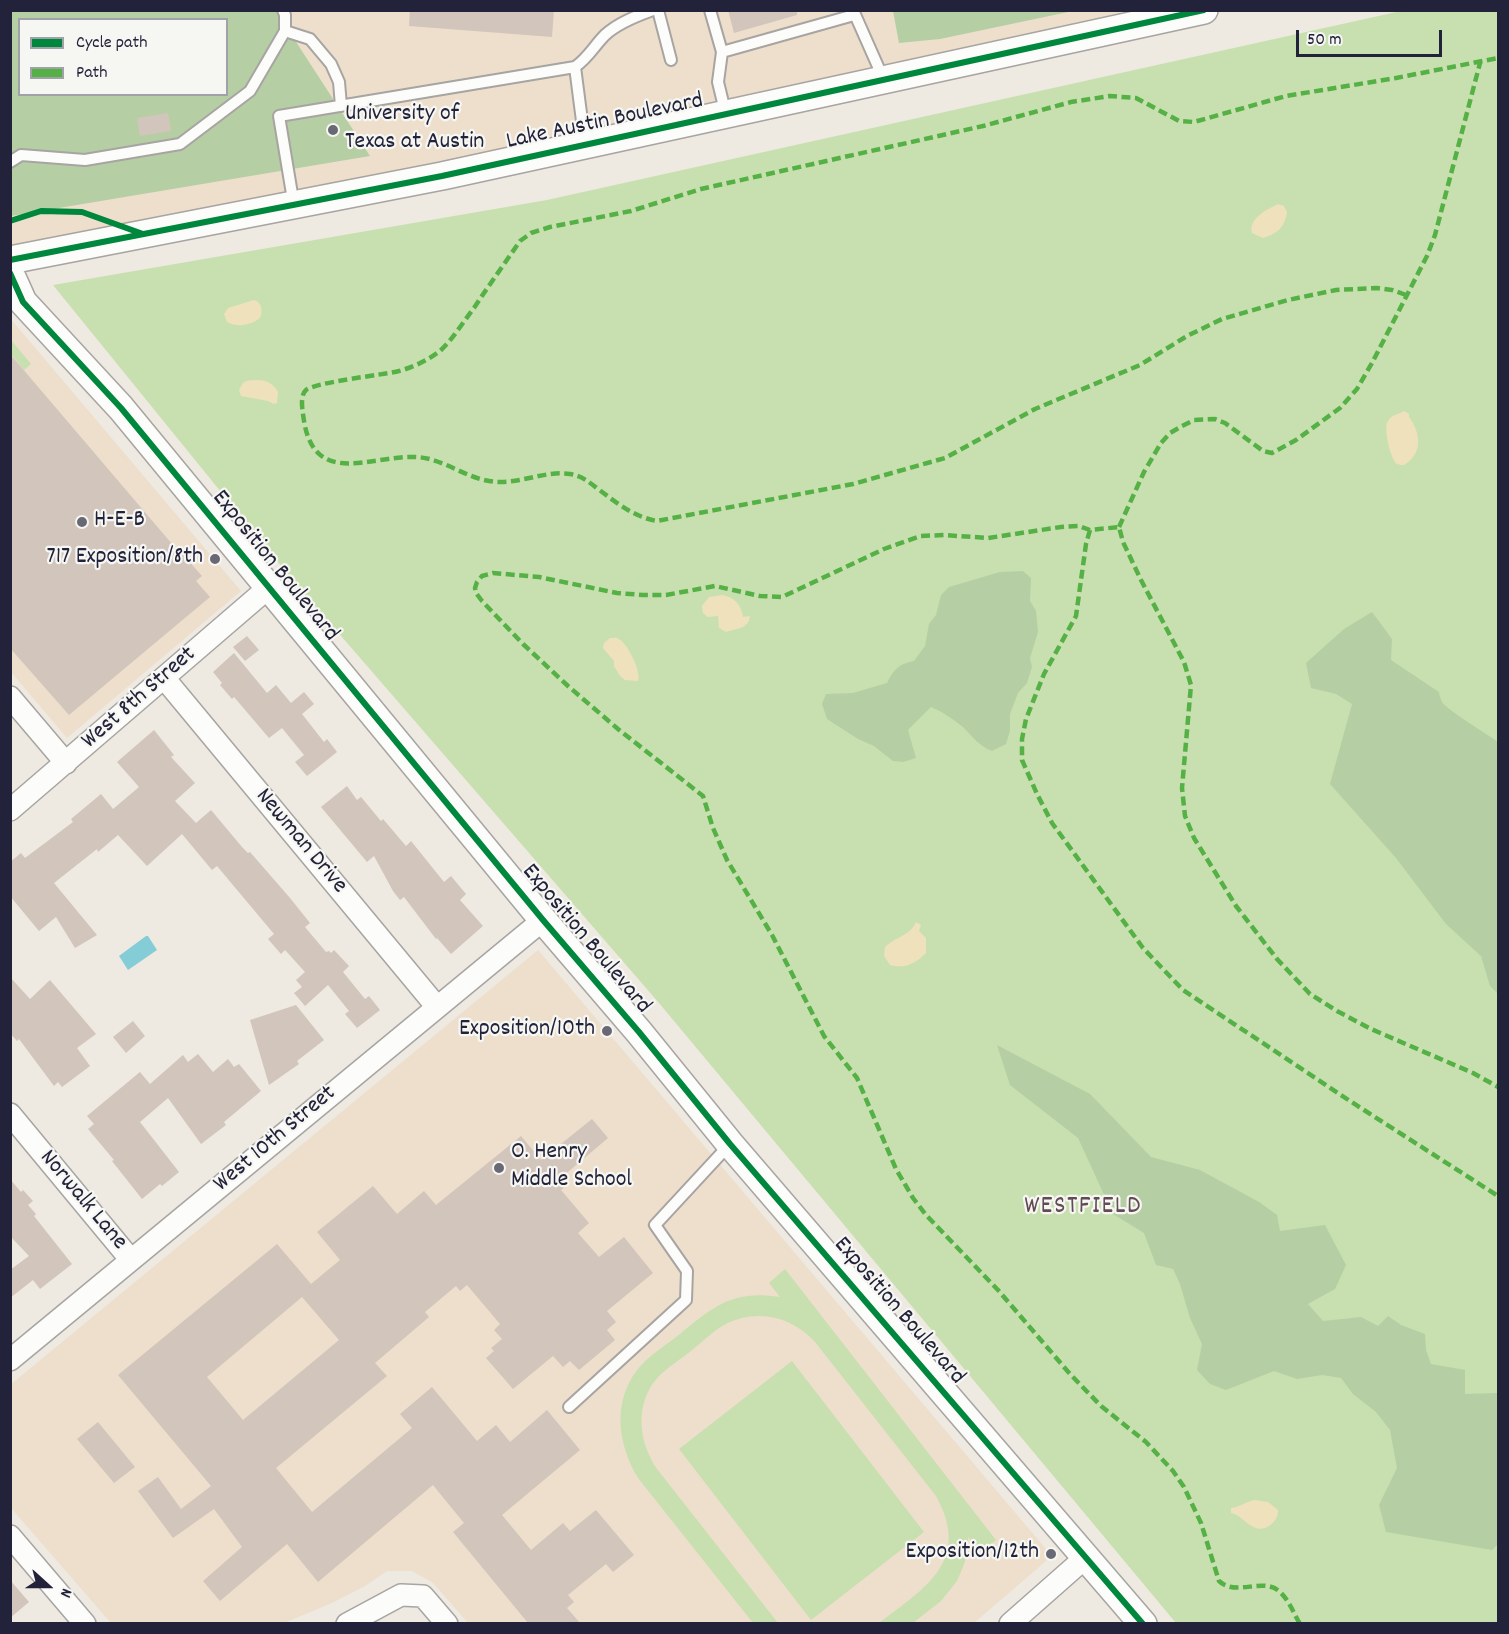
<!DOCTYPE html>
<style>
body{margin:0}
#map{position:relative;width:1509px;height:1634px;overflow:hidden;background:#eee9e1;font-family:Dekko,sans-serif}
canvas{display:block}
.frame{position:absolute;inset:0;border:12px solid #22223b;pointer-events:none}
.legend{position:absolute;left:18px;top:18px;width:210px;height:78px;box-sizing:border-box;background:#f6f6f2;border:2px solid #a1a1a9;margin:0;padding:8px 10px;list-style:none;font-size:18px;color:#22223b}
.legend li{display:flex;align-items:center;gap:12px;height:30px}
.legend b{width:30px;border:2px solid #a1a1a9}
.north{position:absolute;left:18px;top:1556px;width:60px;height:60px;-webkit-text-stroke:4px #f6f6f2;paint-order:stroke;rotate:111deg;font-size:16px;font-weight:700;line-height:24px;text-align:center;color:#22223b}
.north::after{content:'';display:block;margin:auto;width:21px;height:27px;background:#22223b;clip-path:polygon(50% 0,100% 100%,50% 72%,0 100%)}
.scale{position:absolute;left:1296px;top:30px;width:146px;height:27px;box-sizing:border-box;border:3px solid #22223b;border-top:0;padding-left:8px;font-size:18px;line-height:21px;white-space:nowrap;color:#22223b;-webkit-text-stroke:4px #f6f6f2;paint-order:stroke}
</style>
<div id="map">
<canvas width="1509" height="1634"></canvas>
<div class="frame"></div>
<ul class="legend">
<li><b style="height:8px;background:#00873e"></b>Cycle path</li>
<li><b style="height:8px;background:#55b146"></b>Path</li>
</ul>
<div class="north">N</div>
<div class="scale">50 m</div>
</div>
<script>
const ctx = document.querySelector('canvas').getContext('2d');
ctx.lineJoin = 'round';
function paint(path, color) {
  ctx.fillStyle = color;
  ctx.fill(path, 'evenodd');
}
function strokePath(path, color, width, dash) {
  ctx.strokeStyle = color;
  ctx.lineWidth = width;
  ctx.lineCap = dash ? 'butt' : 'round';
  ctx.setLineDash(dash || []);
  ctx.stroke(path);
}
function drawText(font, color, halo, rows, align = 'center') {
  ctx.font = font + ' Dekko,sans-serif';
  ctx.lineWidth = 4.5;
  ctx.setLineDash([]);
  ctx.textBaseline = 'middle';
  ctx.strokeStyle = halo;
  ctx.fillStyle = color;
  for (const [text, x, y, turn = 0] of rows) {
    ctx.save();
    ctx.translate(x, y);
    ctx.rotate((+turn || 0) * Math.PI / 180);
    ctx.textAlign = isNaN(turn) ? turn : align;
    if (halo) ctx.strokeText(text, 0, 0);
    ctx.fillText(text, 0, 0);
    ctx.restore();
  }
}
paint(new Path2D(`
 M 11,11 L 1204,11 L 11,260 ZM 20,20 L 226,20 L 226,94 L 20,94 Z
 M 10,318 L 241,591 L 67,738 L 11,672 Z
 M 538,950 L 1052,1556 L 974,1623 L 468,1623 L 433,1583 L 412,1571 L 387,1571 L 365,1586 L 332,1603 L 284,1623 L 111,1623 L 11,1508 L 10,1385 Z`), '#eedfcc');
paint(new Path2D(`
 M 1401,11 L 1498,11 L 1498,1623 L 1176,1623 L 659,1003 L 290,577 L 53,285 L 547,200 Z
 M 11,340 L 31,364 L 24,370 L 11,354 Z
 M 785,1269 L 996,1540 L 981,1552 L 968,1537 L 968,1552 L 963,1567 L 957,1581 L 941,1601 L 913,1623 L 879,1623 C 925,1588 972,1561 936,1496 L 815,1342 C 791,1316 756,1308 724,1325 C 712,1332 702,1342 691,1351 C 681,1359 668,1367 659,1376 C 634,1403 638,1441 657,1469 L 778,1623 L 753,1623 L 638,1478 C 618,1445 612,1403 637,1370 C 648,1356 666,1345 680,1334 C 714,1306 733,1290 780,1297 L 769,1283 Z
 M 792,1361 L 924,1532 L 811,1620 L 679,1449 Z`), '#c8e0af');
paint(new Path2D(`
 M 11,11 L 276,11 L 370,156 L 11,216 ZM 20,20 L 226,20 L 226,94 L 20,94 Z
 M 893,11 L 893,10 L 1073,11 L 940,39 L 899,43 Z
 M 1023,571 L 1031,578 L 1030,601 L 1036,611 L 1038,632 L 1030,658 L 1032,667 L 1027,683 L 1018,693 L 1010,714 L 1010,731 L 1006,744 L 992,751 C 979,746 973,737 963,727 C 953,719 943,712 931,707 L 908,730 L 916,758 L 903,762 L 893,761 L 874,746 L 858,739 L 827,719 L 822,704 L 826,694 L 853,693 L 887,683 C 894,669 899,664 914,661 L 925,646 L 929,624 L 936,615 L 941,595 L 949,587 L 1000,572 Z
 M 1372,612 L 1392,639 L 1391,660 L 1439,692 C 1439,694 1441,700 1442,702 C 1447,710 1487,734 1498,742 L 1498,994 L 1490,986 L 1481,956 L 1446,924 L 1396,858 L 1330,784 L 1352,704 L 1336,694 L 1311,688 L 1306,663 L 1344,629 Z
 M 997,1045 L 1090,1094 L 1151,1157 L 1200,1170 L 1259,1202 L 1277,1215 L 1280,1231 L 1325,1225 L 1346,1265 L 1335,1289 L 1308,1304 L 1323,1321 L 1361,1317 L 1378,1326 L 1388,1316 L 1401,1325 L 1425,1334 L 1426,1350 L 1431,1364 L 1465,1370 L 1465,1394 L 1498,1393 L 1498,1544 L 1492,1550 L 1386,1532 L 1379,1505 L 1397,1468 L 1390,1430 L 1376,1412 L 1353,1394 L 1341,1378 L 1322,1375 L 1297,1379 L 1274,1371 L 1226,1390 L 1210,1384 L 1197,1370 L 1202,1344 L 1190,1318 L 1180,1284 L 1173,1269 L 1156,1265 L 1144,1233 L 1113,1214 L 1078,1138 L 1010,1085 Z`), '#b5cea4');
paint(new Path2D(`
 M 1278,204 L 1284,206 L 1287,212 C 1285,227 1277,234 1263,238 L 1252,233 C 1248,219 1266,210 1278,204 Z
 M 254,300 C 262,302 263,311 260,318 C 251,325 238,328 227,322 L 224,314 L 228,308 Z
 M 246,381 C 259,379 271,379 278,392 L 277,403 L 274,404 L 268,401 L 241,396 L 239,390 L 243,383 Z
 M 1404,411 L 1409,414 L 1409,417 C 1421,433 1423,454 1404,465 C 1400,465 1397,465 1395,462 C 1390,455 1383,428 1388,421 C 1392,414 1398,415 1404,411 Z
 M 722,595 C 734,597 741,604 743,617 L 750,616 C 748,630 737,628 726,632 L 719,628 L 718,616 L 708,617 L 703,613 L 702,606 L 709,597 Z
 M 610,638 C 614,638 616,637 619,639 C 628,644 642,673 638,681 L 625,680 L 620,676 L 614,666 L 614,661 L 603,648 L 604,643 Z
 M 916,922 L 921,925 L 919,931 L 926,938 L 926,953 C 915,964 905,969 890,965 L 884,956 L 885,947 C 895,937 910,936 916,922 Z
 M 1254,1500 L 1268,1502 L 1278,1510 C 1278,1517 1275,1522 1269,1526 C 1252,1536 1244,1515 1231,1513 L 1231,1508 C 1240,1507 1245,1502 1254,1500 Z`), '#eee1bc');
paint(new Path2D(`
 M 146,936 L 148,936 L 157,950 L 128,970 L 119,956 Z`), '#84ccd6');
paint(new Path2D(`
 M 410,10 L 554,10 L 552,37 L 409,26 Z
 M 728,10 L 797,10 L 797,15 L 734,33 Z
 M 168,113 L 171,131 L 140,136 L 137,118 Z
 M 10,354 L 178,551 L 179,550 L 202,576 L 196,581 L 210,597 L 69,715 L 10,648 Z
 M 247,636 L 259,650 L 245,661 L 233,647 Z
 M 234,653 L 267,693 L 276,685 L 291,703 L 304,692 L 314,704 L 302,714 L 324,742 L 327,739 L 337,752 L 307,776 L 295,762 L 304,755 L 282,728 L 269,738 L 234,697 L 232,699 L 220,685 L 222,683 L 213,672 Z
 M 154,730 L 174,755 L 171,757 L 195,783 L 175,801 L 196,823 L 211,810 L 242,847 L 248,853 L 250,852 L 290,898 L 310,923 L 305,927 L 326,952 L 329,951 L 331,953 L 334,950 L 349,966 L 343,972 L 365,999 L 369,996 L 380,1010 L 357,1028 L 345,1014 L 349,1011 L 328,985 L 305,1006 L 294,993 L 302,987 L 296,980 L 305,972 L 285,950 L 281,954 L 268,939 L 274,934 L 217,866 L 212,870 L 182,834 L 147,866 L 118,835 L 98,852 L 97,849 L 54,883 L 97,935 L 75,948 L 56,917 L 39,931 L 10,896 L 10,862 L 21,853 L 25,858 L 73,822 L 71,819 L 101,794 L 113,809 L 139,787 L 117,762 Z
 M 347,786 L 357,800 L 361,797 L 381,821 L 383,819 L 406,846 L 411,841 L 444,882 L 451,876 L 466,894 L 460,900 L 483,926 L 451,954 L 437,938 L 436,939 L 404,897 L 400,900 L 393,891 L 374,856 L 367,862 L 321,807 Z
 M 10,977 L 30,999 L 50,980 L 96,1034 L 77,1048 L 90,1066 L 62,1087 L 58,1082 L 54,1086 L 19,1039 L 17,1041 L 10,1033 Z
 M 296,1005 L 324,1040 L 297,1061 L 299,1064 L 269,1085 L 250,1020 Z
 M 133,1021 L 145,1036 L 126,1053 L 113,1037 Z
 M 198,1054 L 213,1072 L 228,1059 L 234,1067 L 239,1064 L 261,1091 L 224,1122 L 226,1125 L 201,1144 L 168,1098 L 140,1122 L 179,1172 L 162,1186 L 160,1184 L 142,1199 L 112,1161 L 114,1160 L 88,1129 L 94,1124 L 87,1116 L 140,1072 L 150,1084 L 183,1055 L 188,1062 Z
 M 592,1119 L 608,1138 L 562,1177 L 569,1184 L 561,1190 L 589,1223 L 578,1233 L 599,1257 L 624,1237 L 653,1273 L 607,1311 L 616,1322 L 607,1330 L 615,1340 L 579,1370 L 570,1361 L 563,1367 L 553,1356 L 513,1389 L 486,1358 L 494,1351 L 491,1348 L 502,1339 L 494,1330 L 500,1324 L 467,1285 L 460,1291 L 456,1286 L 425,1312 L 429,1317 L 375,1363 L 387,1376 L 276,1468 L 312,1512 L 412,1428 L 400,1414 L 432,1387 L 477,1441 L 496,1425 L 510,1442 L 547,1410 L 580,1450 L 502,1515 L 531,1550 L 563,1523 L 570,1531 L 596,1510 L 634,1555 L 613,1572 L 606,1564 L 568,1595 L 574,1602 L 567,1608 L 580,1623 L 528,1623 L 453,1532 L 464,1523 L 433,1485 L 318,1582 L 287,1544 L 220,1601 L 203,1581 L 242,1547 L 214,1509 L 173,1538 L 138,1491 L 158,1477 L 181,1509 L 211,1486 L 118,1375 L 277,1244 L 311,1284 L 340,1260 L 317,1232 L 373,1186 L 397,1214 L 424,1191 L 436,1205 L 521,1136 L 541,1160 ZM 302,1297 L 339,1340 L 243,1420 L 207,1377 Z
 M 10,1179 L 21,1192 L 23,1190 L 33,1201 L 28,1205 L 36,1214 L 34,1216 L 72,1264 L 40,1289 L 33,1280 L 10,1298 L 10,1270 L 29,1256 L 10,1236 Z
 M 98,1422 L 135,1467 L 114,1483 L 77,1439 Z
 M 10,1580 L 29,1602 L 10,1618 Z`), '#d2c5bc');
const service = new Path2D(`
 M 658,10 L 671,60
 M 710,10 L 722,52 L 718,82 L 726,115
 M 853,10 L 884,80
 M 285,31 L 310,39 L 331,64 L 339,82 L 341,106
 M 722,52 L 854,15
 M 575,67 L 585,144
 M 10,162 L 21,155 L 85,160 L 180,144 L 250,91 L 285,31 L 285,15 L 283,10
 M 294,206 L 279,116 L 575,67 C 589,57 594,46 605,35 C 618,23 636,16 653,10
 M 569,1407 L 686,1300 L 687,1271 L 655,1225 L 730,1144`);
const minor = new Path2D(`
 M 164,678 L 437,1007
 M 10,697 L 66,763
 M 10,810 L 268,588
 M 10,1114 L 131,1260
 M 10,1360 L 543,920
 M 10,1536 L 85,1624
 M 347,1624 L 401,1595 L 423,1596 L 447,1624
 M 1010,1624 L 1086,1557`);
const tertiary = new Path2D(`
 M 10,260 L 442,176 L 1204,10
 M 10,273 L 23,302 L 121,408 L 543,920 L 639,1032 L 730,1144 L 1143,1624`);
strokePath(service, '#a7a4a2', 14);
strokePath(minor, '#a7a4a2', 24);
strokePath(tertiary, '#a7a4a2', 30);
strokePath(service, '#fcfcfa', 10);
strokePath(minor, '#fcfcfa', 21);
strokePath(tertiary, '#fcfcfa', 27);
strokePath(new Path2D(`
 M 1406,295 L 1392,290 L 1377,288 L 1336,290 L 1288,300 L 1222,319 L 1187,336 L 1140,365 L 1035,409 L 945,458 L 853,484 L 657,521 C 634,517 617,503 598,489 C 589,482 582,476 570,474 C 543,470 517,486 489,481 C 464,477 442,458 416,457 C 371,455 315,488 304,421 C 303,413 299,396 306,390 C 316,382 383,375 399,371 C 414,367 428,360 440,351 C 453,339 463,322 474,308 C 489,285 505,263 520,241 L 531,233 L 550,227 L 631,211 L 701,189 L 983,126 L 1071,102 L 1110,96 L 1136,98 L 1179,121 L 1194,122 L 1286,96 L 1396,78 L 1498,58
 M 1119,527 L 1144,472 L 1161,443 L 1170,433 L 1182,426 L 1194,420 L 1215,419 L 1225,423 L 1263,451 L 1272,453 L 1296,440 L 1340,408 L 1357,389 L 1372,363 L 1427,256 L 1435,235 L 1480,63
 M 1090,530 L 1086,544 L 1076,616 L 1044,674 L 1026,719 L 1022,739 L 1022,760 L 1037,794 L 1052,823 L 1143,948 L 1183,990 L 1350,1101 L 1498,1196
 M 1300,1624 C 1293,1612 1289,1600 1279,1591 C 1262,1577 1236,1597 1219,1581 L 1201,1523 L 1184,1487 L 1173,1471 L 1146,1442 L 1101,1406 L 1070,1374 L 998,1290 L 926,1215 L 913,1198 L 896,1169 L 857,1078 L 824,1036 L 772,935 L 727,860 L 713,828 L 703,796 L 618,729 L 568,686 L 523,644 L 482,601 L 476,593 L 475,588 L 477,582 L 482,576 L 493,573 L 539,577 L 617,593 L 643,595 L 666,595 L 715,586 L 760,596 L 782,597 L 884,549 L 921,536 L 944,535 L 988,538 L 1061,527 L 1079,526 L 1090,530 L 1119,527 L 1123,542 L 1141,580 L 1184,662 L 1191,685 L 1182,788 L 1185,816 L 1194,838 L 1236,906 L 1277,959 L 1310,994 L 1337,1011 L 1371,1029 L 1473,1073 L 1498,1087`), '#55b146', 4.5, [9, 4.5]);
strokePath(new Path2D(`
 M 10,221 L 41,211 L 82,212 L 143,234
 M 10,260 L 442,176 L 1204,10
 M 10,273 L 23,302 L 121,408 L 543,920 L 639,1032 L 730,1144 L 1143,1624`), '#00873e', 6);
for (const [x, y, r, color] of [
 [333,130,6,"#696875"],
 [82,522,6,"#696875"],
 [215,559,6,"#696875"],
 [607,1031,6,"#696875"],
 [499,1168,6,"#696875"],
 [1051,1554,6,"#696875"]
]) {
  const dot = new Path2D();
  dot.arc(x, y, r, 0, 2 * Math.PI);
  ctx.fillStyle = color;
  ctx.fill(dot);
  strokePath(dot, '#f6f6f2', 2);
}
drawText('24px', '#22223b', '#f6f6f2', [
 ["University of",345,116],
 ["Texas at Austin",345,144],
 ["H-E-B",94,522],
 ["717 Exposition/8th",203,559,"right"],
 ["Exposition/10th",595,1031,"right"],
 ["O. Henry",511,1154],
 ["Middle School",511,1182],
 ["Exposition/12th",1039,1554,"right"]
], 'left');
drawText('24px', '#22223b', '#f6f6f2', [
 ["Lake Austin Boulevard",605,123,-12],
 ["Exposition Boulevard",274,567,51],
 ["West 8th Street",140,699,-41],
 ["Newman Drive",300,842,50],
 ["Exposition Boulevard",585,940,50],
 ["West 10th Street",276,1140,-40],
 ["Norwalk Lane",82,1201,50],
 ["Exposition Boulevard",898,1312,49]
]);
ctx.letterSpacing = '1.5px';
drawText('26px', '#624c54', '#f6f6f2', [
 ["WESTFIELD",1083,1208]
]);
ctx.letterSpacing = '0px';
</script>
